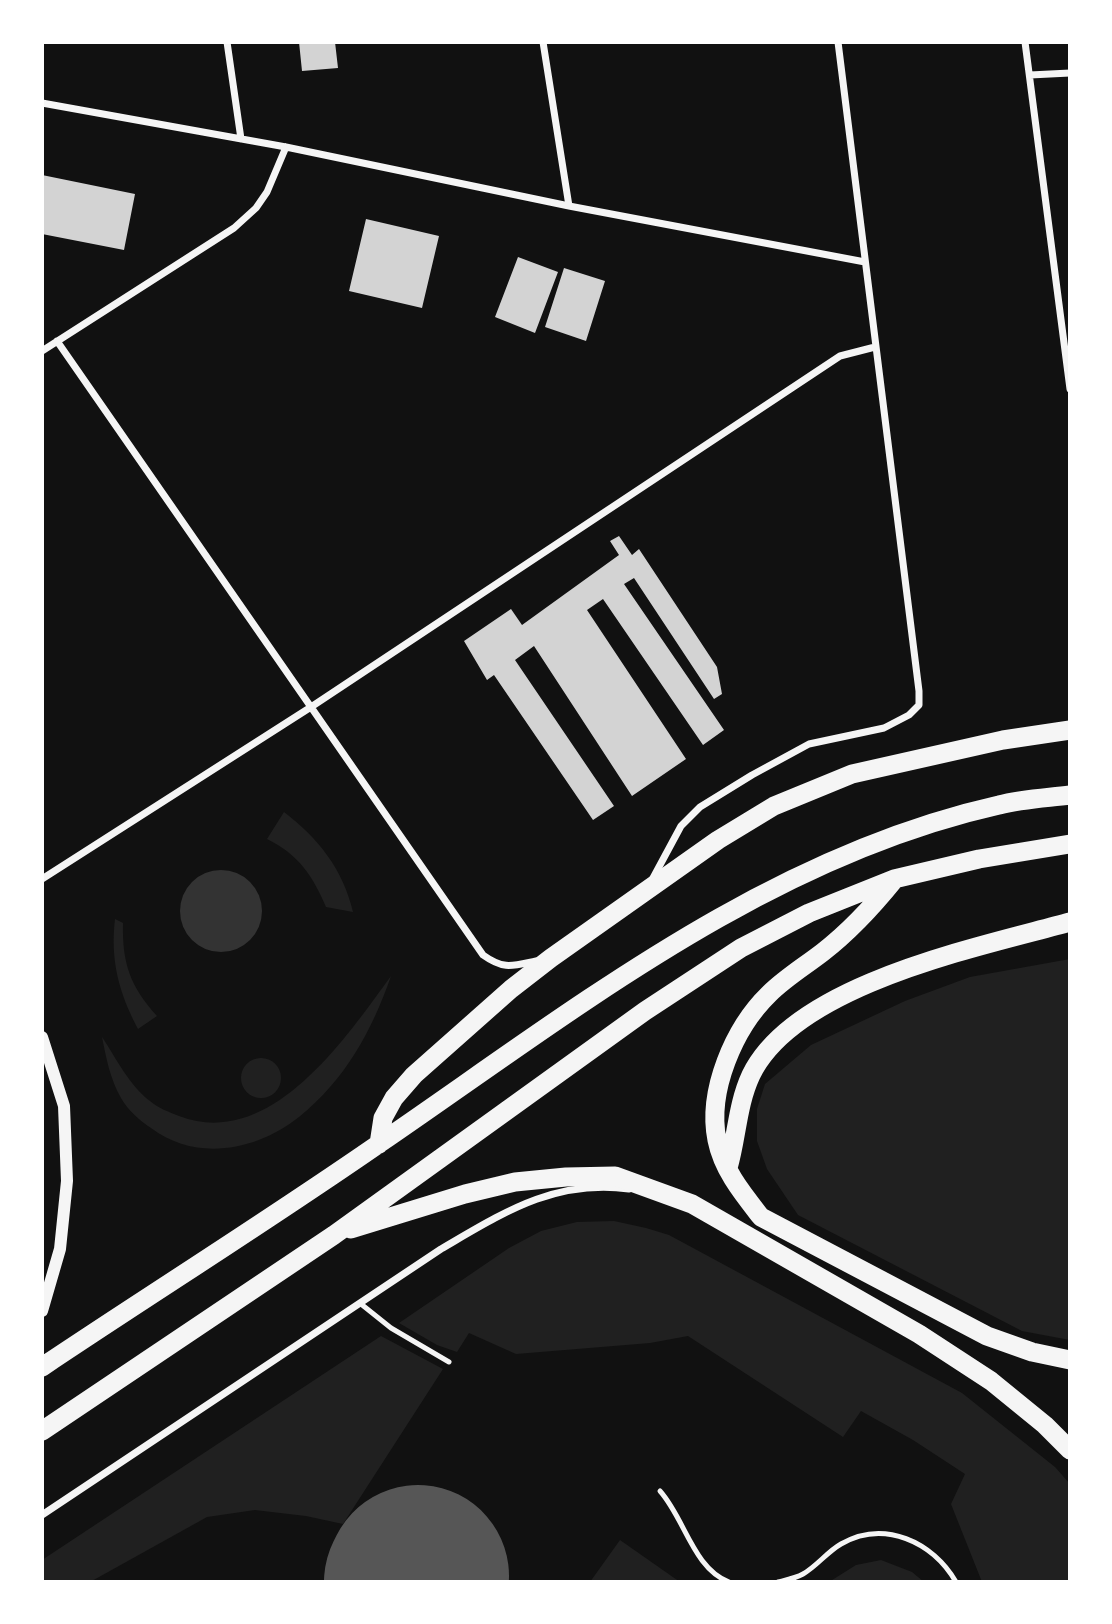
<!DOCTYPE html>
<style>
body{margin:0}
#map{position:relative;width:1112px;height:1624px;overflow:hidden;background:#111;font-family:"Fira Sans Condensed",sans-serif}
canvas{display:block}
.frame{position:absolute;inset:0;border:44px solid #fff;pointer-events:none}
</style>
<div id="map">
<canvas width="1112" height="1624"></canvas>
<div class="frame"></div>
</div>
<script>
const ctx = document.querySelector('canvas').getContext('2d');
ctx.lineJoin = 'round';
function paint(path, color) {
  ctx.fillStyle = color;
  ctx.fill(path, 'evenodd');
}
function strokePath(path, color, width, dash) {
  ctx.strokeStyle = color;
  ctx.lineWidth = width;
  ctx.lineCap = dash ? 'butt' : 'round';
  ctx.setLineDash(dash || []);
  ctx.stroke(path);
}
paint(new Path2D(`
 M 284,812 C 318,838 343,869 353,912 L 326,907 C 313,876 298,854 267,839 Z
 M 115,919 L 123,923 C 122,963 130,986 157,1016 L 138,1029 C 119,993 110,960 115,919 Z
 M 1070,959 L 1070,1340 L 1022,1331 L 798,1215 L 767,1169 L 757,1141 L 757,1109 L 765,1084 L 811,1045 L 905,1001 L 970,977 Z
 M 391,976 C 372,1031 345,1080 299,1117 C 256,1151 196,1162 151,1128 C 139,1120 128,1110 121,1098 C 110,1079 106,1057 102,1037 C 116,1058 129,1085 150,1101 C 158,1108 169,1112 179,1116 C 270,1151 345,1039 391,976 Z
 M241 1078a20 20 0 1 1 40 0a20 20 0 1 1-40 0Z
 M 614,1221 L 646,1228 L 669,1235 L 962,1393 L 1055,1467 L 1070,1484 L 1070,1582 L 982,1582 L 951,1504 L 965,1474 L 913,1440 L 861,1411 L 843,1437 L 688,1336 L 650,1343 L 516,1354 L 469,1333 L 457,1352 L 437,1345 L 399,1323 L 509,1248 L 541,1231 L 577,1222 Z
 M 381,1336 L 443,1369 L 343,1524 L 306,1516 L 255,1510 L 207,1517 L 90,1582 L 42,1582 L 42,1560 Z
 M 620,1540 L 680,1582 L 590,1582 Z
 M 881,1560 L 912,1572 L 924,1582 L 829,1582 L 856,1565 Z`), '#202020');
paint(new Path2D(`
 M180 911a41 41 0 1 1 82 0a41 41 0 1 1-82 0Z`), '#333');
strokePath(new Path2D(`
 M 415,1582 L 418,1576`), '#565656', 182);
paint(new Path2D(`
 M 299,42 L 335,42 L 338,68 L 302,71 Z
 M 42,175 L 135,194 L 124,250 L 42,234 Z
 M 366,219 L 439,236 L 422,308 L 349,291 Z
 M 518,257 L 558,272 L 535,333 L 495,317 Z
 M 564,268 L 605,281 L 586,341 L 545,327 Z
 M 619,536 L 632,555 L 639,549 L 717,667 L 722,694 L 714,699 L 634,578 L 624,584 L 724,730 L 703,745 L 603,599 L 587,610 L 686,759 L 632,796 L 534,646 L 515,660 L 614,806 L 593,820 L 494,675 L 487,680 L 464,641 L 511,609 L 522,625 L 619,555 L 610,541 Z`), '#d3d3d3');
strokePath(new Path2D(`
 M 361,1304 L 391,1328 L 449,1362
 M 660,1491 C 685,1519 693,1568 729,1582
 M 778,1582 C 786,1580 796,1578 803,1574 C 817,1566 827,1552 841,1544 C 884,1519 933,1542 956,1582`), '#f5f5f5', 5);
strokePath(new Path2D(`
 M 227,42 L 241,139
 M 543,42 L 569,206
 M 1025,42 L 1070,389
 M 1030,75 L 1070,73
 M 42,103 L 286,147 L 569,206 L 865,262
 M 57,341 L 483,955 C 504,970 512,966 536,961
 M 42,351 L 234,228 L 256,208 L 267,192 L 286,147
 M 653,878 L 681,826 L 700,807 L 752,775 L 809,744 L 884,728 L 909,715 L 919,705 L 919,691 L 838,42
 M 42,879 L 311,707 L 840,356 L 875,347
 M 42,1515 L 441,1249 C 503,1213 554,1179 629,1189`), '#f5f5f5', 7);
strokePath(new Path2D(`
 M 42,1037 L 64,1106 L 67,1181 L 60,1249 L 42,1311`), '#f5f5f5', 12);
strokePath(new Path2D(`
 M 894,880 C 873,906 850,931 823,952 C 805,966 785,978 769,994 C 734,1028 707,1091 717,1140 C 723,1170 743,1194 761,1217 L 987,1336 L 1032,1352 L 1070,1360
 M 379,1144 L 383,1118 L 394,1098 L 414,1075 L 511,989 L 551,958 L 718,840 L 774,806 L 852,774 L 1003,740 L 1070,730
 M 728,1168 C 737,1137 737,1105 751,1075 C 795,984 979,947 1070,922
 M 351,1229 L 465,1194 L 515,1182 L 566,1177 L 615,1176 L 692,1204 L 919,1334 L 991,1381 L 1045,1425 L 1070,1450
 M 42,1367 C 154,1292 269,1220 380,1143 C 573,1011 766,857 999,805 C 1022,799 1046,798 1070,795
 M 42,1431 L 334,1235 L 645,1011 L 741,948 L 809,913 L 894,879 L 979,859 L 1070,844`), '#f5f5f5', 19);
</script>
